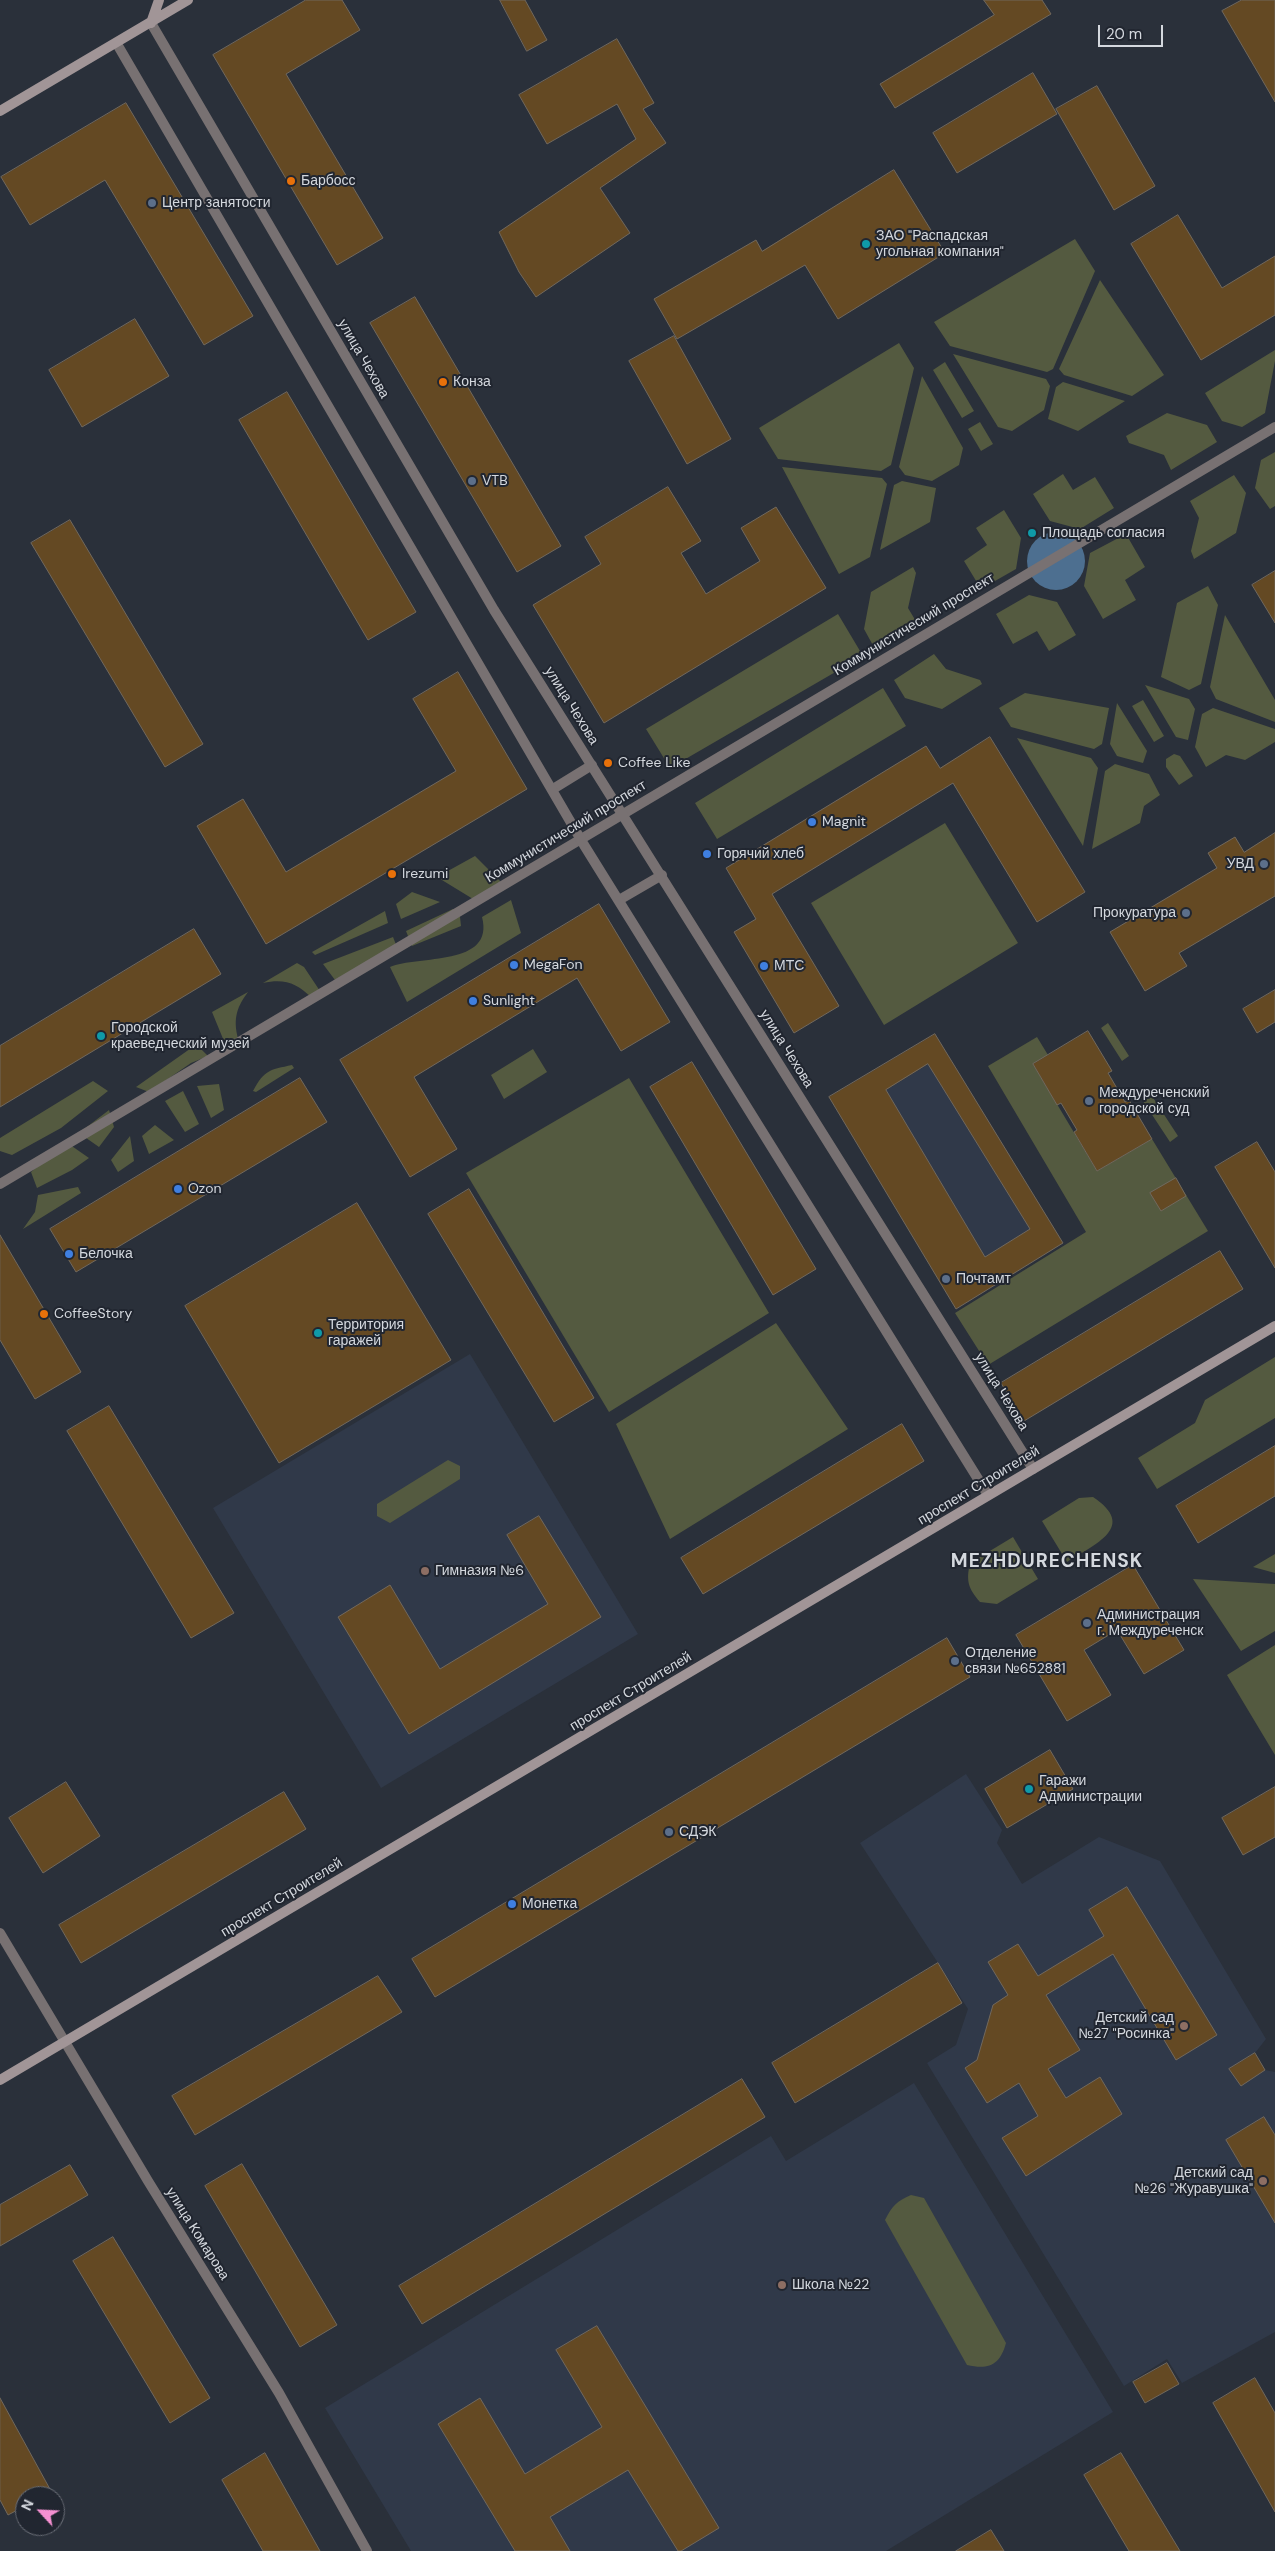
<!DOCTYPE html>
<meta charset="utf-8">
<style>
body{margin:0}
#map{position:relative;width:1275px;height:2551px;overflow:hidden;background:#2a303a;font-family:"DM Sans",sans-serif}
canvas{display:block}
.north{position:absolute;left:15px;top:2486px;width:50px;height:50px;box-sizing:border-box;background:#212630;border:1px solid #696d76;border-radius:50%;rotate:295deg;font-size:14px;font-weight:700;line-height:20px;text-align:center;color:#d4d8de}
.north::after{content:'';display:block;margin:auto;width:18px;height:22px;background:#f590d1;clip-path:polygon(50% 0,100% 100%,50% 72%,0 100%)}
.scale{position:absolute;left:1098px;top:25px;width:65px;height:22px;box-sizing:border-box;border:2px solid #d4d8de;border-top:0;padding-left:6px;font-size:15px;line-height:18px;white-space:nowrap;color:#d4d8de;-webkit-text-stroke:4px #212630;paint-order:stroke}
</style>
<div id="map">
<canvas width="1275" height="2551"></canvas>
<div class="north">N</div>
<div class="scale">20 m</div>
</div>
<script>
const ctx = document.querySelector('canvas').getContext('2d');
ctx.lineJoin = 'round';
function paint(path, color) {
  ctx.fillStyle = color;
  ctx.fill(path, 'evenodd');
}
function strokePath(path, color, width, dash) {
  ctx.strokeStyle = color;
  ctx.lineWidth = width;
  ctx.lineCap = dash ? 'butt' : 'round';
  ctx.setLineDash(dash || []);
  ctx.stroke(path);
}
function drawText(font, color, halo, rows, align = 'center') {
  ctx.font = font + ' "DM Sans",sans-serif';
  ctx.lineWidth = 4;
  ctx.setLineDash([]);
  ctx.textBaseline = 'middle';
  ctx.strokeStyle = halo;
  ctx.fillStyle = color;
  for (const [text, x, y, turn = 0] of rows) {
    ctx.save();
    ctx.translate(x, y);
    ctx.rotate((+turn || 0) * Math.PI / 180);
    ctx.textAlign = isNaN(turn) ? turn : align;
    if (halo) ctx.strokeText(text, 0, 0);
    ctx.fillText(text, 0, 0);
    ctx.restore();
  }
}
paint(new Path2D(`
 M 928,1064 L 1030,1229 L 985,1257 L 886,1090 Z
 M 470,1354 L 638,1634 L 381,1788 L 213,1508 Z
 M 966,1774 L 1002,1830 L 997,1843 L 1022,1884 L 1099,1837 L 1160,1861 L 1266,2039 L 1255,2053 L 1230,2069 L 1241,2085 L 1265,2070 L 1275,2072 L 1275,2332 L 1182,2383 L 1167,2359 L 1124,2386 L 927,2063 L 956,2045 L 968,2009 L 860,1843 Z
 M 914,2083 L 1113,2412 L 886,2551 L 411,2551 L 325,2408 L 771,2136 L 786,2161 Z`), '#303949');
paint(new Path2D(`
 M 1075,239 L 1095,271 L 1053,369 L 1047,372 L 950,346 L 934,322 Z
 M 1100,280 L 1164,375 L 1132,396 L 1064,375 L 1059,369 Z
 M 899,343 L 914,368 L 891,465 L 881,471 L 778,459 L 759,428 Z
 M 1275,350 L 1275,361 L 1265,413 L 1242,427 L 1222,421 L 1205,393 Z
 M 953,354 L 1046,379 L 1050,386 L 1044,410 L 1012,431 L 998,427 Z
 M 945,362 L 974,411 L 962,418 L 933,370 Z
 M 922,376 L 963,448 L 959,465 L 932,481 L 905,475 L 899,467 Z
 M 1063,382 L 1125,401 L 1078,431 L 1048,419 L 1056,387 Z
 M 1167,413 L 1207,425 L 1217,442 L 1171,470 L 1164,455 L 1129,443 L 1126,436 Z
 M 980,422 L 993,444 L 981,451 L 968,429 Z
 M 1275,452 L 1275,506 L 1270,509 L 1255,488 L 1261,460 Z
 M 782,467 L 882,478 L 887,484 L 870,557 L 839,574 Z
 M 1063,474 L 1073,490 L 1095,477 L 1114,508 L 1080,529 L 1050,521 L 1033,494 Z
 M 1234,475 L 1246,493 L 1236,533 L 1194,559 L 1191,551 L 1199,518 L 1190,501 Z
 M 902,481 L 936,488 L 930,522 L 880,550 L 894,485 Z
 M 1004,510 L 1021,538 L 1016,569 L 981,589 L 964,561 L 987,545 L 976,528 Z
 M 1126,534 L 1145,567 L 1125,580 L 1136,600 L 1103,619 L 1084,586 L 1090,553 Z
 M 913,567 L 916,573 L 908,608 L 917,623 L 875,649 L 864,629 L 871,592 Z
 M 1208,586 L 1218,605 L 1201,684 L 1189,690 L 1161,677 L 1177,603 Z
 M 1029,595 L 1057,602 L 1076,635 L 1049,651 L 1037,631 L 1013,644 L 996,614 Z
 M 838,614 L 863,656 L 670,768 L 646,729 Z
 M 1225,615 L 1275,700 L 1275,722 L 1216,699 L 1210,687 Z
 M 934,654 L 946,669 L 980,680 L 982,684 L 942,709 L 905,698 L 894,680 Z
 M 1145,685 L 1189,699 L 1195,709 L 1188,740 L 1176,737 Z
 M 883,688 L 906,726 L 717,839 L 695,803 Z
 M 1025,693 L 1109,708 L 1102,744 L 1094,749 L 1011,727 L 999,708 Z
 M 1143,700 L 1164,736 L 1154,742 L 1132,706 Z
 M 1117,703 L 1147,751 L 1143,763 L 1117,756 L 1110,744 Z
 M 1213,708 L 1275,729 L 1275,742 L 1245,760 L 1226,755 L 1206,767 L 1195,747 L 1202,714 Z
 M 1017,738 L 1091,758 L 1098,768 L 1083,846 Z
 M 1174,754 L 1180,756 L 1193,776 L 1179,785 L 1166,767 L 1166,759 Z
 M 1115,764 L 1149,774 L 1160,795 L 1144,806 L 1140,823 L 1092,849 L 1105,771 Z
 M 945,823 L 1018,943 L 884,1025 L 811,903 Z
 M 475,856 L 501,882 L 473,899 L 437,877 Z
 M 412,892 L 440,902 L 401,919 L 396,904 Z
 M 511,900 L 521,933 L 407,1002 L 390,967 C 418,955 495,967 482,917 Z
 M 453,909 L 460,917 L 461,926 L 412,946 L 406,931 Z
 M 385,911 L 388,923 L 315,955 L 312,952 Z
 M 393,937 L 399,952 L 335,980 L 323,964 Z
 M 297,963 L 304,967 L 320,991 L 312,998 C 297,983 284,978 263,983 Z
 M 248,992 C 235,1009 233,1022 239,1042 L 226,1046 L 212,1012 Z
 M 1108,1023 L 1129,1056 L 1122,1061 L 1101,1028 Z
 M 1037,1037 L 1048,1055 L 1033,1064 L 1097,1171 L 1152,1139 L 1208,1231 L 988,1365 L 955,1313 L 1086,1232 L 988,1066 Z
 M 194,1046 L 198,1046 L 208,1056 L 191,1063 L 149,1092 L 136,1087 Z
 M 533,1049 L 547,1072 L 504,1099 L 491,1075 Z
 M 292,1065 L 294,1068 L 256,1092 L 253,1091 C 265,1069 270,1070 292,1065 Z
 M 629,1078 L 769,1313 L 609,1412 L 466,1173 Z
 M 93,1081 L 108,1091 L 61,1128 L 12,1155 L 0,1151 L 0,1138 Z
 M 219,1084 L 224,1110 L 211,1118 L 197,1086 Z
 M 183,1091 L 199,1124 L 185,1132 L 165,1101 Z
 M 1150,1093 L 1178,1136 L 1170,1142 L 1141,1098 Z
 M 109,1110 L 114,1127 L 99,1147 L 79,1133 Z
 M 155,1125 L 174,1140 L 149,1154 L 142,1136 Z
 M 130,1136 L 134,1161 L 118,1172 L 111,1160 Z
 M 66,1142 L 89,1158 L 72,1170 L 37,1188 L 31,1172 Z
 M 78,1187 L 81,1193 L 23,1229 L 35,1212 L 38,1195 Z
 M 776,1323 L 848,1429 L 670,1539 L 616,1424 Z
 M 1275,1357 L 1275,1418 L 1157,1489 L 1138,1458 L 1195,1423 L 1205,1400 Z
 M 448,1460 L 460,1466 L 460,1479 L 390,1523 L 377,1516 L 377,1504 Z
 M 1093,1497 C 1138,1527 1095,1544 1067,1562 L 1042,1521 L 1079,1498 Z
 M 1013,1537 L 1038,1579 L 997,1604 L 980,1602 C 968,1588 966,1581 970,1563 Z
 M 1275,1554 L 1275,1573 L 1253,1567 Z
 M 1193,1579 L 1275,1584 L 1275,1631 L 1241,1651 Z
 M 1275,1645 L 1275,1755 L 1227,1675 Z
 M 911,2195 L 924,2198 L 1006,2343 C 1000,2365 989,2370 967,2365 L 885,2220 C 892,2206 897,2201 911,2195 Z`), '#545a40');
paint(new Path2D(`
 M1027 561a29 29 0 1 1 58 0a29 29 0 1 1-58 0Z`), '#4d6f90');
const building = new Path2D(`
 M 306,0 L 342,0 L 360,30 L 286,74 L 383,238 L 337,265 L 213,55 Z
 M 500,0 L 525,0 L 547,40 L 527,51 Z
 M 984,0 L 1042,0 L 1051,14 L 895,108 L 880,84 L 994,15 Z
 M 1242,0 L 1275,0 L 1275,102 L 1222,11 Z
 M 617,39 L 654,103 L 643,109 L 666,143 L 600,188 L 630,233 L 536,297 L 519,272 L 499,232 L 636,139 L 617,104 L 547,144 L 519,95 Z
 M 1033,73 L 1057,114 L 957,173 L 933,133 Z
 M 1097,86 L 1155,186 L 1114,210 L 1056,109 Z
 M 126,103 L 253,316 L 204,345 L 105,180 L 30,225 L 1,177 Z
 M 894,170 L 945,253 L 838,319 L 805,265 L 677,339 L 654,299 L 756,240 L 762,251 Z
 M 1178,215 L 1222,288 L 1275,256 L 1275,315 L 1201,360 L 1131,244 Z
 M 415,297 L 561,546 L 517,572 L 370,323 Z
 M 135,319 L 169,376 L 82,427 L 49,370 Z
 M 674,336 L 731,439 L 687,464 L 629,361 Z
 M 287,392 L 416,612 L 368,640 L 239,420 Z
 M 668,487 L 701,541 L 681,553 L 706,594 L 760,561 L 741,528 L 776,507 L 826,588 L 604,723 L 533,605 L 601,564 L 585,537 Z
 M 70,520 L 203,744 L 165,767 L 31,543 Z
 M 1275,571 L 1275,623 L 1252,585 Z
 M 458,672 L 527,789 L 266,944 L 197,826 L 243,799 L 286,872 L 456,771 L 413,699 Z
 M 990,737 L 1085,892 L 1037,922 L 953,783 L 772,894 L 839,1006 L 794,1033 L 734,932 L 756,919 L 726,868 L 926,746 L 940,768 Z
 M 1275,833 L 1275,896 L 1179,953 L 1187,966 L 1145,991 L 1110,932 L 1217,868 L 1208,853 L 1235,837 L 1244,852 Z
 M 599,904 L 670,1022 L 621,1051 L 577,978 L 414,1077 L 457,1149 L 410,1177 L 340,1060 Z
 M 194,929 L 221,974 L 0,1107 L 0,1046 Z
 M 1275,990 L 1275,1022 L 1257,1033 L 1243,1009 Z
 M 1088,1031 L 1112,1071 L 1108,1073 L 1125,1102 L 1129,1100 L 1152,1139 L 1097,1171 L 1074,1132 L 1077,1130 L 1061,1103 L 1057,1105 L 1033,1064 Z
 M 935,1034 L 1063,1243 L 956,1309 L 829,1097 ZM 928,1064 L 1030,1229 L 985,1257 L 886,1090 Z
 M 692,1062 L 816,1269 L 773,1295 L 650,1087 Z
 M 300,1078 L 327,1122 L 76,1272 L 50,1229 Z
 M 1257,1142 L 1275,1172 L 1275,1268 L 1215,1167 Z
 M 1176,1178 L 1186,1196 L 1161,1211 L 1150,1193 Z
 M 469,1189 L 594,1398 L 554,1422 L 428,1214 Z
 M 357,1203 L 451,1360 L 279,1463 L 185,1306 Z
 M 0,1235 L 81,1372 L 35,1399 L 0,1340 Z
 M 1220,1251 L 1243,1289 L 1024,1421 L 1001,1383 Z
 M 109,1406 L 234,1613 L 191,1638 L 67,1431 Z
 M 902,1424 L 924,1461 L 703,1594 L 681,1558 Z
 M 1275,1446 L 1275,1496 L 1198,1543 L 1176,1506 Z
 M 539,1516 L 601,1617 L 409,1734 L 338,1617 L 390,1585 L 440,1669 L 548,1604 L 507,1535 Z
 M 1133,1565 L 1184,1650 L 1144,1674 L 1117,1630 L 1084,1650 L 1111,1695 L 1067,1721 L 1016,1635 Z
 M 947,1638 L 970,1677 L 435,1997 L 412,1959 Z
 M 1050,1750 L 1073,1789 L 1007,1828 L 985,1789 Z
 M 66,1782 L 100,1836 L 43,1873 L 9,1818 Z
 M 1275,1787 L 1275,1837 L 1243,1855 L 1222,1818 Z
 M 284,1792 L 306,1829 L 81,1963 L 59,1925 Z
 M 1127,1887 L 1217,2035 L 1176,2060 L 1113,1954 L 1046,1995 L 1080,2050 L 1048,2069 L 1066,2098 L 1100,2077 L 1122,2114 L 1026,2176 L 1002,2138 L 1038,2116 L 1019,2083 L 987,2103 L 965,2068 L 977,2060 L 993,2005 L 1008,1995 L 988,1962 L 1018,1944 L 1038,1976 L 1104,1936 L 1089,1910 Z
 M 938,1963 L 962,2003 L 795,2103 L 772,2063 Z
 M 378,1976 L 402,2012 L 195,2135 L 172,2096 Z
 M 1255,2053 L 1265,2070 L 1241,2086 L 1229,2069 Z
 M 742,2079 L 765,2117 L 422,2324 L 399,2286 Z
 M 1264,2117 L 1275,2135 L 1275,2223 L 1226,2140 Z
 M 242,2164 L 337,2325 L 300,2347 L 205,2186 Z
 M 70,2165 L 88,2195 L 0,2246 L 0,2205 Z
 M 113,2237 L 210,2398 L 170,2423 L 73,2261 Z
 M 597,2326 L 719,2528 L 681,2551 L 678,2551 L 628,2470 L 550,2517 L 570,2551 L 515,2551 L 438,2424 L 480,2398 L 525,2474 L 602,2427 L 556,2350 Z
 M 1167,2363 L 1179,2384 L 1145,2403 L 1133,2382 Z
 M 1255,2378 L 1275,2413 L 1275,2512 L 1213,2403 Z
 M 0,2398 L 51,2491 L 42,2496 L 25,2496 L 25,2506 L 8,2515 L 0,2500 Z
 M 265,2453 L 320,2551 L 263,2551 L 222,2480 Z
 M 1121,2453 L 1180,2551 L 1129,2551 L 1084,2475 Z
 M 991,2530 L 1004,2551 L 956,2551 Z`);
paint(building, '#644923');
strokePath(building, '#71685d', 1);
strokePath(new Path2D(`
 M 0,1184 L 1275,427`), '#787172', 10);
strokePath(new Path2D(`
 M 553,789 L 592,765
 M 619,900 L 662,875`), '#787172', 10);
strokePath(new Path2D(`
 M 151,23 L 494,610 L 1033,1469
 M 117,44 L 584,845 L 988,1495
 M 0,1933 L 148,2181 L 279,2393 L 367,2551`), '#787172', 10);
strokePath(new Path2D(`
 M 151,23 L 159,0
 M 0,111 L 188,0
 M 0,2080 L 1275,1326`), '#a19597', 10);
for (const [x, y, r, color] of [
 [291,181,5,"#e8710a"],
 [152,203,5,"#5c6f8a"],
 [866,244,5,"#0f9aa8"],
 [443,382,5,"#e8710a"],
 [472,481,5,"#5c6f8a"],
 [1032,533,5,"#0f9aa8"],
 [608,763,5,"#e8710a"],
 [812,822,5,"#3f7fe0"],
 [707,854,5,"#3f7fe0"],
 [1264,864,5,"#5c6f8a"],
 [392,874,5,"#e8710a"],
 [1186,913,5,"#5c6f8a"],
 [514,965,5,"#3f7fe0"],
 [764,966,5,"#3f7fe0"],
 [473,1001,5,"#3f7fe0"],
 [101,1036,5,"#0f9aa8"],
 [1089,1101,5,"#5c6f8a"],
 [178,1189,5,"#3f7fe0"],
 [69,1254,5,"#3f7fe0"],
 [946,1279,5,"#5c6f8a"],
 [44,1314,5,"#e8710a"],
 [318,1333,5,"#0f9aa8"],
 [425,1571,5,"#8d6e63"],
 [1087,1623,5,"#5c6f8a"],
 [955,1661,5,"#5c6f8a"],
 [1029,1789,5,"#0f9aa8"],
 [669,1832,5,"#5c6f8a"],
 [512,1904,5,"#3f7fe0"],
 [1184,2026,5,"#8d6e63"],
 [1263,2181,5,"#8d6e63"],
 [782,2285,5,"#8d6e63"]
]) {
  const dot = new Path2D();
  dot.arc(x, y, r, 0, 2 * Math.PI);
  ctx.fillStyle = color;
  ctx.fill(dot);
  strokePath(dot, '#212630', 2);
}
drawText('14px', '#d4d8de', '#212630', [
 ["Барбосс",301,181],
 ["Центр занятости",162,203],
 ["ЗАО \"Распадская",876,236],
 ["угольная компания\"",876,252],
 ["Конза",453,382],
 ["VTB",482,481],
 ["Площадь согласия",1042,533],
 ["Coffee Like",618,763],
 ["Magnit",822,822],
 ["Горячий хлеб",717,854],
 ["УВД",1254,864,"right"],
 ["Irezumi",402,874],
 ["Прокуратура",1176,913,"right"],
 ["MegaFon",524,965],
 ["МТС",774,966],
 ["Sunlight",483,1001],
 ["Городской",111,1028],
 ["краеведческий музей",111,1044],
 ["Междуреченский",1099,1093],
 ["городской суд",1099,1109],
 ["Ozon",188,1189],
 ["Белочка",79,1254],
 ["Почтамт",956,1279],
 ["CoffeeStory",54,1314],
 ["Территория",328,1325],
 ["гаражей",328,1341],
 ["Гимназия №6",435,1571],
 ["Администрация",1097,1615],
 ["г. Междуреченск",1097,1631],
 ["Отделение",965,1653],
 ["связи №652881",965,1669],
 ["Гаражи",1039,1781],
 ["Администрации",1039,1797],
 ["СДЭК",679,1832],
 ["Монетка",522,1904],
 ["Детский сад",1174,2018,"right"],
 ["№27 \"Росинка\"",1174,2034,"right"],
 ["Детский сад",1253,2173,"right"],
 ["№26 \"Журавушка\"",1253,2189,"right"],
 ["Школа №22",792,2285]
], 'left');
drawText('14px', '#d4d8de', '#212630', [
 ["улица Чехова",363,359,60],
 ["Коммунистический проспект",914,625,-31],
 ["улица Чехова",571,706,58],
 ["Коммунистический проспект",566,832,-31],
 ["улица Чехова",786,1049,58],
 ["улица Чехова",1001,1392,58],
 ["проспект Строителей",979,1486,-31],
 ["проспект Строителей",631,1692,-31],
 ["проспект Строителей",282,1898,-31],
 ["улица Комарова",197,2234,58]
]);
ctx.letterSpacing = '1px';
drawText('bold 19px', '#d4d8de', '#212630', [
 ["MEZHDURECHENSK",1047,1562]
]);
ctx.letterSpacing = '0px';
</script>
